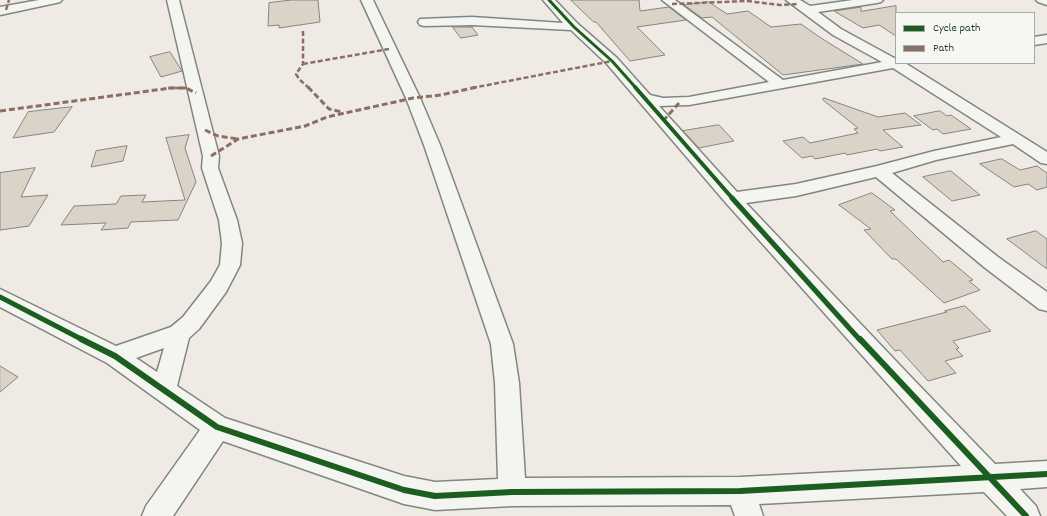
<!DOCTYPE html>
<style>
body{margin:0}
#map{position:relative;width:1047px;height:516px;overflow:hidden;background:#efebe4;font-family:Dekko,sans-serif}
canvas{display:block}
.legend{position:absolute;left:895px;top:12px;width:140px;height:52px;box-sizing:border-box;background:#f6f6f2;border:1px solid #a0aca6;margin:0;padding:5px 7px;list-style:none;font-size:12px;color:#1f3d34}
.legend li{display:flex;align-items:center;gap:8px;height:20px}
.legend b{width:20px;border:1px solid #a0aca6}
</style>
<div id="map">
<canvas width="1047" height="516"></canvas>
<ul class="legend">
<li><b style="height:5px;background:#1b5e20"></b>Cycle path</li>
<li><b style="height:5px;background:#8d6e63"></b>Path</li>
</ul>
</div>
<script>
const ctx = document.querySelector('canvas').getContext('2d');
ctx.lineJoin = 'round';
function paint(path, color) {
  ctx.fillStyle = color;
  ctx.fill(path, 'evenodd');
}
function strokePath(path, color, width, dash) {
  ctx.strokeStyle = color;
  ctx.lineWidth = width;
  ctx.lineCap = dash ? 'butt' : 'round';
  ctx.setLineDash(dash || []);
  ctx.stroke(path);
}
const building = new Path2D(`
 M 292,0 L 318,0 L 320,22 L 279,28 L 279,25 L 268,26 L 269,3 Z
 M 571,0 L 639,0 L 640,11 L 669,7 L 686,20 L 637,27 L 665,55 L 630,61 L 596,22 L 594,22 Z
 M 709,2 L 727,14 L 748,11 L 771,27 L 801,24 L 821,38 L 863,64 L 783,75 L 712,17 L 702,18 L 684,5 Z
 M 896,6 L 896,36 L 879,25 L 863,28 L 834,11 L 861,7 L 861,11 Z
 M 453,27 L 472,27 L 478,35 L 461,38 Z
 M 170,52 L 182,71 L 161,77 L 150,57 Z
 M 824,98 L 878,117 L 905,113 L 921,125 L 883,130 L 903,147 L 880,151 L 877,149 L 847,155 L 845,153 L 815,159 L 812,156 L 802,158 L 783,141 L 803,137 L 810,143 L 858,133 L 854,129 L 858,128 L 823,100 Z
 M 72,107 L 54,132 L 13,138 L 28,112 Z
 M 940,111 L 947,116 L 951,115 L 971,129 L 943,134 L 937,129 L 933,130 L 914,116 Z
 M 719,125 L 734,141 L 699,148 L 683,131 Z
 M 189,135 L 185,148 L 196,182 L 178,220 L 131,222 L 128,228 L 101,230 L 106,223 L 61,225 L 74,206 L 116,204 L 121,196 L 146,195 L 142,202 L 185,200 L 166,138 Z
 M 127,146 L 123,161 L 91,167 L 96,151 Z
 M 1002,159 L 1020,170 L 1037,166 L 1047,173 L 1047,187 L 1037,190 L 1028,184 L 1014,187 L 980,164 Z
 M 35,168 L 21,197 L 48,195 L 29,226 L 0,230 L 0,173 Z
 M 951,171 L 980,195 L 952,201 L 923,177 Z
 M 872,193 L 895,210 L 890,211 L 943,262 L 949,260 L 973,280 L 969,281 L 980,290 L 944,303 L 896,259 L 892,259 L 864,230 L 871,229 L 839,205 Z
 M 1036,231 L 1047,239 L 1047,269 L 1007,239 Z
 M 965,306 L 991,331 L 953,341 L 959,348 L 956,349 L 963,356 L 945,361 L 956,373 L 928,381 L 900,350 L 895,351 L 877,330 L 947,312 L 945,311 Z
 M 0,366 L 18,377 L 0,392 Z`);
paint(building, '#dcd3c8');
strokePath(building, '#828681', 1);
const street = new Path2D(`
 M 39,0 L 62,0 L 60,2 L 56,3 L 0,15 L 0,7 Z
 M 167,0 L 179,0 L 219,156 L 218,168 L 237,220 L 242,243 L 240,265 L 226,292 L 199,329 L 189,338 L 177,386 L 225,418 L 404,476 L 435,482 L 498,479 L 495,383 L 491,344 L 424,145 L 406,98 L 361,0 L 373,0 L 420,98 L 440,145 L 513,344 L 519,383 L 525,478 L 740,477 L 961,466 L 726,203 L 607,64 L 571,30 L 472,25 L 424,26 L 420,25 L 418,22 L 420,19 L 472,17 L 563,23 L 543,0 L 555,0 L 578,24 L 617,58 L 650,95 L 663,98 L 689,97 L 769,82 L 662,0 L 675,0 L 783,80 L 882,62 L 833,35 L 786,0 L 800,0 L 810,6 L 853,0 L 883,0 L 881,2 L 877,3 L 818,12 L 841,29 L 896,59 L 896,63 L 905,63 L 1047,152 L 1047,164 L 1041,163 L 1013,144 L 936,160 L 892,173 L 998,257 L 1047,292 L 1047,311 L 1039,309 L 984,267 L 876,177 L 796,196 L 746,203 L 912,378 L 995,464 L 1047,461 L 1047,487 L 1020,489 L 1036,506 L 1040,516 L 1007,516 L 984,492 L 759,504 L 763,516 L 735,516 L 731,505 L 512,506 L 435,510 L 404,504 L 223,441 L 173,516 L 142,516 L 146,506 L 200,430 L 107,363 L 0,307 L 0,289 L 116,346 L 171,327 L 183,317 L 211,281 L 220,265 L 222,243 L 219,220 L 202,168 L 203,156 ZM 893,68 L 1001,137 L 934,151 L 877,166 L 796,184 L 737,192 L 659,106 L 689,105 ZM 164,348 L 157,372 L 136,358 Z
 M 1036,0 L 1047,0 L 1047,5 L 1038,2 Z
 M 1047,35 L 1047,43 L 1034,45 L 1034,37 Z`);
strokePath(street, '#828681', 3);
paint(street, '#f4f4f1');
strokePath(new Path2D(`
 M 672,4 L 747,1 L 780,5 L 799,4
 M 6,10 L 9,0
 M 303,31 L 303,64 L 296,74 L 299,79 L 309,88
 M 303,64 L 389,49
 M 168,88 L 187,88
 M 472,88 L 612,61`), '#8d6e63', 2.5, [5, 2.5]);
strokePath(new Path2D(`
 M 308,87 L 329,109 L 342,112
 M 0,111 L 171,88 L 186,88 L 196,93
 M 663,121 L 680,102
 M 205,130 L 218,136 L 238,139
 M 211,156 L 238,139 L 305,126 L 327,117 L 413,98 L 441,95 L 477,87`), '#8d6e63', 3, [6, 3]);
strokePath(new Path2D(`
 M 549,0 L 574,27 L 612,61 L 636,88`), '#1b5e20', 3);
strokePath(new Path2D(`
 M 635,87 L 733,199`), '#1b5e20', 4);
strokePath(new Path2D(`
 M 732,198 L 860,340
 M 0,297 L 83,340`), '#1b5e20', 5);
strokePath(new Path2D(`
 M 81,339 L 115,356 L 217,427 L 404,490 L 435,496 L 512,492 L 740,491 L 1047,474
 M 860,339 L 1026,516`), '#1b5e20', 6);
</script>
